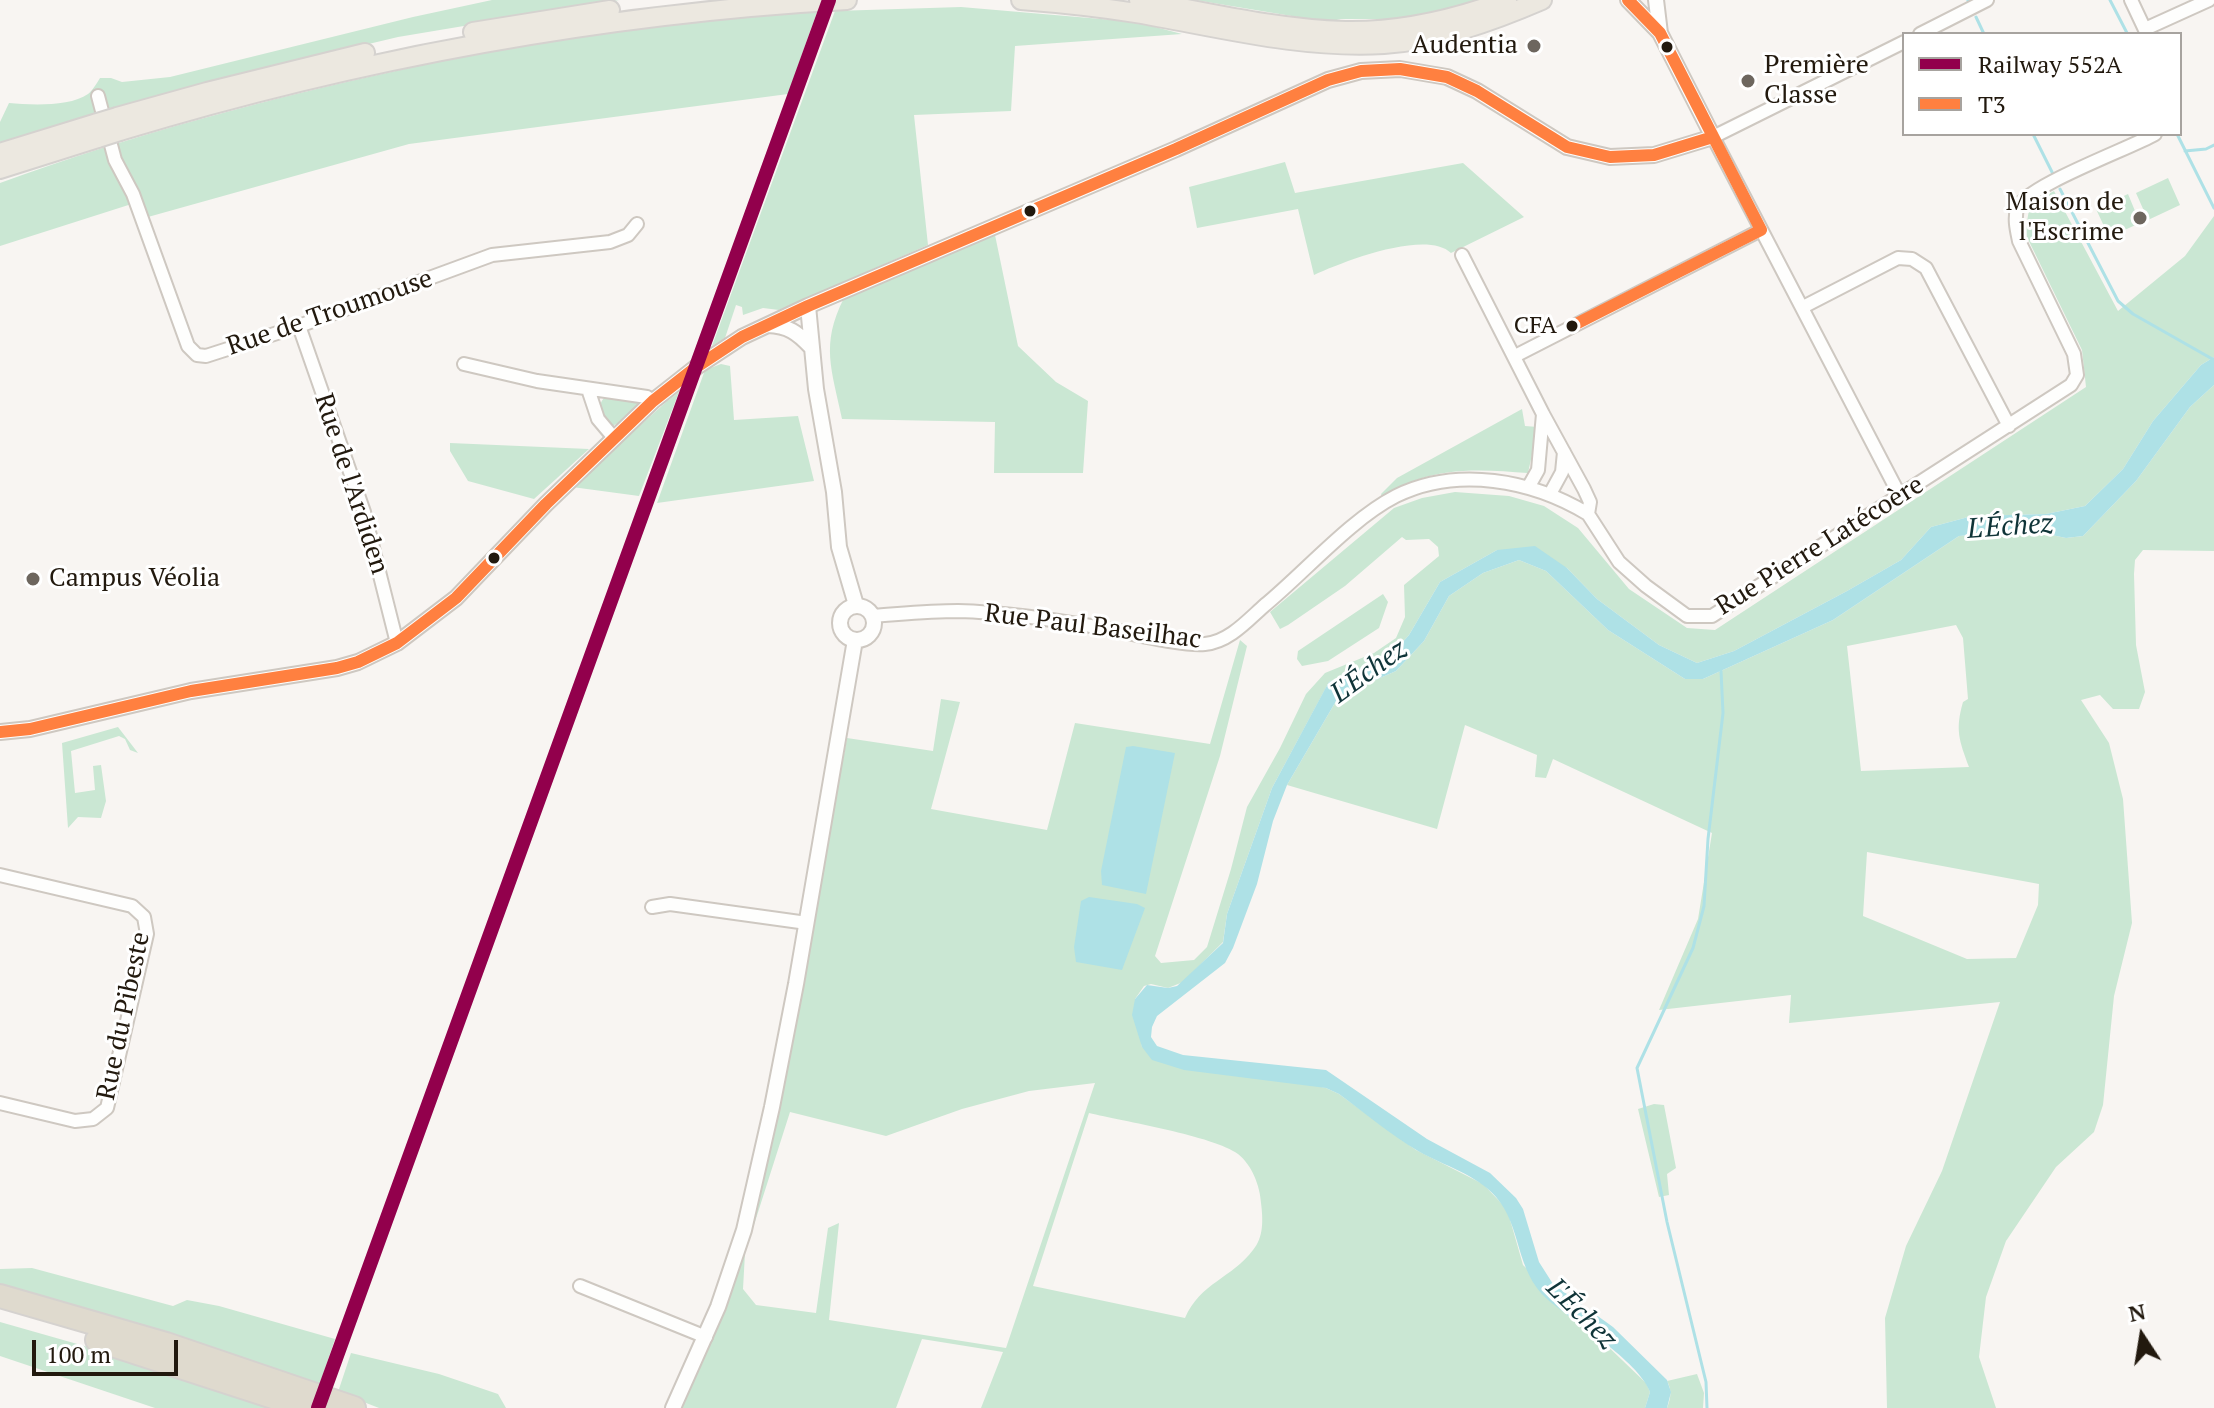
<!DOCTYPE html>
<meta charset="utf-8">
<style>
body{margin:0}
#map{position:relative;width:2214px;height:1408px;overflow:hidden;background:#f8f5f2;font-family:"PT Serif",serif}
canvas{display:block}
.legend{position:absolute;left:1902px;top:32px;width:280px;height:104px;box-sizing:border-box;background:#fff;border:2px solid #a7a39f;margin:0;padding:10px 14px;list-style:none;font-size:24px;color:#22190e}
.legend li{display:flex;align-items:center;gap:16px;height:40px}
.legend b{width:40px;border:2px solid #a7a39f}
.north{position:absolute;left:2102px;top:1296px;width:80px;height:80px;-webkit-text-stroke:6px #fff;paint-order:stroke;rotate:348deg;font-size:22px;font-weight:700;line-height:32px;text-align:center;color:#22190e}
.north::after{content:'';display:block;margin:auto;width:28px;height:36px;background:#22190e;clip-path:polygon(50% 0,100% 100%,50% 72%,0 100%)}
.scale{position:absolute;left:32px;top:1340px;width:146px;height:36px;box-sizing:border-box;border:4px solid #22190e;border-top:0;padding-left:10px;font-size:24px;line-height:28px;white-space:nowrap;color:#22190e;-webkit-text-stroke:6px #fff;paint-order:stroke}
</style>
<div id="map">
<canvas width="2214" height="1408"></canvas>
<ul class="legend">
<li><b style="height:10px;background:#92004c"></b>Railway 552A</li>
<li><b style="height:10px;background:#ff8040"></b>T3</li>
</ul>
<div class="north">N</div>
<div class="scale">100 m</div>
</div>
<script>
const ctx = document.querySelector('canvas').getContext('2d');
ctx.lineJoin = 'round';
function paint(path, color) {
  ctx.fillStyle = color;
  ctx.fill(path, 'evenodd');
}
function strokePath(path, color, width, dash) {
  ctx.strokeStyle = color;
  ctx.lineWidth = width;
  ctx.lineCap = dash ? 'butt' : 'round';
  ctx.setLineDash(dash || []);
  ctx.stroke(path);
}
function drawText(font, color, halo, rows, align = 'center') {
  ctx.font = font + ' "PT Serif",serif';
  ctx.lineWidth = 6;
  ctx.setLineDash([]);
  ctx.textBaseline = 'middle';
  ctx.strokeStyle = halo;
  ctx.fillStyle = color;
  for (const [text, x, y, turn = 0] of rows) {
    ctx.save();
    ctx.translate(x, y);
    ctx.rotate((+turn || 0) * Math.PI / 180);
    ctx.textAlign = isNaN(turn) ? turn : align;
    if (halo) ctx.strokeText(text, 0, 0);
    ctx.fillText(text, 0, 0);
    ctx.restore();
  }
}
paint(new Path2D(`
 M 492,0 L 619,0 L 398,37 L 255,71 L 25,135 L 0,145 L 0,122 L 9,103 C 30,105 70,107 88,94 C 92,91 97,83 100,78 L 111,78 L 122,82 L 170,77 L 413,17 Z
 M 1195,0 L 1479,0 L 1404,19 L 1341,19 L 1328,22 Z
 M 961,7 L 1136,22 L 1182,34 L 1015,46 L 1011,111 L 914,115 L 928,245 L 779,310 L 763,308 L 743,315 L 742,307 L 736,305 L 725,338 L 712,346 L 835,11 Z
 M 817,12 L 788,94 L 409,144 L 148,217 L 141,201 L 0,246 L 0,183 C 134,134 270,98 409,68 C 472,55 535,41 599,31 C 671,21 744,17 817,12 Z
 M 1285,162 L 1295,193 L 1463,163 L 1524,217 L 1451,253 C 1426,229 1342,262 1314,275 L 1298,209 L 1197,228 L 1189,187 Z
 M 2168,178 L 2180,205 L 2148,220 L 2136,193 Z
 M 2054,191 L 2118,311 L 2185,256 L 2214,216 L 2214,357 L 2201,365 L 2153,421 L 2123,469 L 2085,506 L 2046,514 L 1972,516 L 1931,527 L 1901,560 L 1847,591 L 1734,651 L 1697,663 L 1659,645 L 1597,599 L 1567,568 L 1497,550 L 1440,582 L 1409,635 L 1392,654 L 1329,682 L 1272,788 L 1227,914 L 1223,942 L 1183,982 L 1168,988 L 1151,984 L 1144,986 L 1135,999 L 1142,1047 L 1326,1088 L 1339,1094 L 1416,1150 L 1483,1184 L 1504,1206 L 1509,1216 L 1523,1265 L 1646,1383 L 1650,1392 L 1645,1408 L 981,1408 L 1003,1352 L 922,1339 L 896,1408 L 678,1408 L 778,1108 L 847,738 L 933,751 L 941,699 L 960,702 L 931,809 L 1047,830 L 1075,723 L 1210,744 L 1240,640 L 1247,646 L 1220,756 L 1155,956 L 1161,963 L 1194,960 L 1207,947 L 1231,869 L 1247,807 L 1280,748 L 1306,694 L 1325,673 L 1374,653 L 1396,638 L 1405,617 L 1404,585 L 1439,556 L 1438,547 L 1429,539 L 1406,540 L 1402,537 L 1345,586 L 1288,625 L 1280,629 L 1270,612 L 1394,508 L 1422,498 L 1455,492 L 1509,496 L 1544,506 L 1578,528 L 1629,589 L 1687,628 L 1715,630 L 2086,387 L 2082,350 L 2025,233 L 2030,204 ZM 1095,1083 L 1006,1348 L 829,1320 L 839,1223 L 828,1228 L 816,1313 L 756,1305 L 743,1289 L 745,1253 L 790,1112 L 886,1136 L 962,1109 L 1029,1091 ZM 1089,1113 C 1122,1121 1214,1136 1238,1154 C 1252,1165 1260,1186 1261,1203 C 1263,1219 1264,1237 1253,1250 C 1232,1278 1200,1283 1185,1318 L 1033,1286 Z
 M 2128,194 L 2140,223 L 2109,237 L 2096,209 Z
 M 995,235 L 1018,346 L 1056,382 L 1088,401 L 1083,473 L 994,473 L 995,422 L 842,419 C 832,370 820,345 844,298 Z
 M 721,364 L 730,366 L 734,420 L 798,416 L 814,481 L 657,503 L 705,370 Z
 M 2214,385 L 2214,551 L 2143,550 L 2135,560 L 2134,574 L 2136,645 L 2145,692 L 2139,709 L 2113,709 L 2100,695 L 2081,700 L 2109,743 L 2123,799 L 2132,923 L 2114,996 L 2103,1105 L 2094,1132 L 2056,1167 L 2006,1241 L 1986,1297 L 1979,1357 L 1996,1408 L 1887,1408 L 1885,1318 L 1906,1246 L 1942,1171 L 2000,1002 L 1789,1023 L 1791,995 L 1659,1010 L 1698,919 L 1712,833 L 1553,759 L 1546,778 L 1535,777 L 1537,755 L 1465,725 L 1437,829 L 1287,785 L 1339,696 L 1396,671 L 1424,641 L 1449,596 L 1483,573 L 1519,560 L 1546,571 L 1608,630 L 1685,679 L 1703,679 L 1833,620 L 1959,536 L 2028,530 L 2066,538 L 2083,536 L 2136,481 L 2190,407 ZM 1956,625 L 1963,638 L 1968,699 L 1963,702 C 1955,730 1959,740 1969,767 L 1861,771 L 1847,646 ZM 1867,852 L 2039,884 L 2038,905 L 2016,958 L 1967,959 L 1863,916 Z
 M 679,392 L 639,496 L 572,487 L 666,402 Z
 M 605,397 L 640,401 L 640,405 L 621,422 L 612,426 C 604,416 594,408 605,397 Z
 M 1522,409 L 1525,426 L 1538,427 L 1528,473 C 1490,470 1453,467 1416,480 C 1404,484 1393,492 1382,497 L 1381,494 L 1397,478 Z
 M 450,443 L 589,449 L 534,499 L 468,481 L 450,451 Z
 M 1383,594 L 1388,602 L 1379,628 L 1328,661 L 1302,666 L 1297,659 L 1298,651 Z
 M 118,727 L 138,753 L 130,750 L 125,739 L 119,736 L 71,751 L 75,793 L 95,790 L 93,766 L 101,765 L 106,801 L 101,818 L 78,817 L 68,828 L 62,743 Z
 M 1654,1104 L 1664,1105 L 1676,1168 L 1667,1174 L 1669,1195 L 1659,1197 L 1638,1109 Z
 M 32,1268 L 173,1306 L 187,1300 L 219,1306 L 335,1339 L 319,1386 L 0,1287 L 0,1269 Z
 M 0,1322 L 123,1357 L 276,1408 L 155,1408 L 0,1356 Z
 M 351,1353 L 439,1374 L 498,1394 L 506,1408 L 379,1408 L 338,1392 Z
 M 1697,1374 L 1704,1393 L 1703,1408 L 1667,1408 C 1671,1398 1672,1390 1667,1381 Z`), '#cae7d3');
paint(new Path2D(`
 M 2214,357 L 2214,385 L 2190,407 L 2136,481 L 2083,536 L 2066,538 L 2028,530 L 1959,536 L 1833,620 L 1703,679 L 1685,679 L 1608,630 L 1546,571 L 1519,560 L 1483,573 L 1449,596 L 1424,641 L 1396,671 L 1339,696 L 1287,785 L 1273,821 L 1257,884 L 1233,948 L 1225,963 L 1157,1016 L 1152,1027 L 1151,1037 L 1157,1046 L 1183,1055 L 1326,1070 L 1427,1139 L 1490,1173 L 1516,1198 L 1523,1209 L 1539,1262 L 1553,1284 L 1613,1327 L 1667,1380 L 1671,1392 L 1667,1408 L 1645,1408 L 1650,1392 C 1638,1360 1573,1322 1547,1299 C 1515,1270 1522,1227 1496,1197 C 1476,1174 1444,1166 1418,1151 C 1391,1135 1365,1113 1339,1094 L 1326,1088 L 1184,1070 L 1152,1060 L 1142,1047 L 1132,1015 L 1135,999 L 1147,985 L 1168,988 L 1177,986 L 1223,943 L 1227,914 L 1272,788 L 1325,689 L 1329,682 L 1392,654 L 1409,635 L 1440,582 L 1497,550 L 1535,546 L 1567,568 L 1597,599 L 1659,645 L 1697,663 L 1734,651 L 1847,591 L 1901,560 L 1931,527 L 1972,516 L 2046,514 L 2085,506 L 2123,469 L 2153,421 L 2201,365 Z
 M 1133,746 L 1175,753 L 1146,894 L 1102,885 L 1101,871 L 1126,747 Z
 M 1089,897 L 1137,904 L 1145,908 L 1122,970 L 1076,962 L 1074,947 L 1081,901 Z`), '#aee1e6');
strokePath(new Path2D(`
 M 1968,0 L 1968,1
 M 2110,0 L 2127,33
 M 1976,17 L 1984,34
 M 2033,134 L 2053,174
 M 2177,134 L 2214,208
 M 2185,151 L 2206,149 L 2214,145
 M 2060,189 L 2118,301 L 2133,314 L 2214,360
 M 1707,1408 L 1706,1382 L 1667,1222 L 1637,1068 L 1693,948 L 1704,906 L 1708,839 L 1723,713 L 1721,671`), '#aee1e6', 3);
const minor = new Path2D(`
 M 2131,0 L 2147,34
 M 2145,29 L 2209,0
 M 1920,34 L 1987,0
 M 98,96 L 115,160 L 133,194 L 188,346 L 197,355 L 206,356 L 299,326 L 492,255 L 610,242 L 628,235 L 637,224
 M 1462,255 L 1543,414 L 1584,489 L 1590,502 L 1588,514 L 1619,562 L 1646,586 L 1687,616 L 1712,616 L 2071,385 L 2077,375 L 2074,354 L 2019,241 C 2017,231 2014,220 2017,209 C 2023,187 2131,148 2155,134
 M 1803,307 L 1898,258 L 1912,259 L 1926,268 L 2009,426
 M 299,326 L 364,512 L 397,643
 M 1515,356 L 1761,230
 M 464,364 L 537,381 L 647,397 L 653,401
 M 588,389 L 598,419 L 614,438
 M 1529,486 L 1538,470 L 1543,414
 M 1550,494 L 1562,472 L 1564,452
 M 1900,496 L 1713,137 L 1904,42
 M 872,616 C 901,614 929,611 958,611 C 1001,612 1047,619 1091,626 C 1122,630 1176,646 1205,644 C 1229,642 1248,620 1265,605 C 1305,572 1351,519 1396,496 C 1457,466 1532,480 1588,514
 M 0,875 L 132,906 L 144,917 L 147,934 L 107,1108 L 93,1119 L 75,1121 L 0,1103
 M 652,907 L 670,904 L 807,923
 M 580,1286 L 706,1337`);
const tertiary = new Path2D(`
 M 1656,0 L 1660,33
 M 808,306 L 816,389 L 834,492 L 839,547 L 856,605
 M 768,325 C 788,326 797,332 811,347
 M840 623a17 17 0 1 1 34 0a17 17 0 1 1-34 0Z
 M 0,732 L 30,729 L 191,691 L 337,668 L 358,662 L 397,643 L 456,598 L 546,504 L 653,401 L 695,368 L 742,337 L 808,306 L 1176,149 L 1328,80 L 1361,71 L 1400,69 L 1447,77 L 1477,91 L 1567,147 L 1610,157 L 1654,155 L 1713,137 L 1660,33 L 1628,0
 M 673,1408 L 718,1307 L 744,1230 L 772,1107 L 796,984 L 855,640`);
const primary = new Path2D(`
 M 1021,0 C 1060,3 1098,7 1136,13 C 1218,27 1300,49 1384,44 C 1440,40 1491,22 1542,0
 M 1139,0 C 1206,12 1276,29 1345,31 C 1399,32 1456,19 1507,0
 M 473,32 L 610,10
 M 117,117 L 207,92 L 365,53
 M 120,131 C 357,59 600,14 847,0
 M 0,153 L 97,123
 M 0,169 L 98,138`);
const motorway = new Path2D(`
 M 0,1296 L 166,1344 L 354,1408
 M 97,1340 L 307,1408`);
strokePath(minor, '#cec8c1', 16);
strokePath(tertiary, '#cec8c1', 18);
strokePath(primary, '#d5d2cf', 22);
strokePath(motorway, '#d5d2cf', 26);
strokePath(minor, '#fefefd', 12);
strokePath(tertiary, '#fefefd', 14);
strokePath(primary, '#ece8e0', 18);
strokePath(motorway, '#dfdace', 22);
const primaryBridge = new Path2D(`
 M 97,123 L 117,117
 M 98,138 L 120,131`);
strokePath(primaryBridge, '#d5d2cf', 22, []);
strokePath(primaryBridge, '#ece8e0', 18);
strokePath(new Path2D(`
 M 1572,326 L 1761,230 L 1660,33 L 1628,0
 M 0,732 L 30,729 L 191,691 L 337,668 L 358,662 L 397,643 L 456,598 L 546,504 L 653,401 L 695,368 L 742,337 L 808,306 L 1176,149 L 1328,80 L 1361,71 L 1400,69 L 1447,77 L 1477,91 L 1567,147 L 1610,157 L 1654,155 L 1713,137`), '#ff8040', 12);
strokePath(new Path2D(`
 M 318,1408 L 829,0`), '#92004c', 14);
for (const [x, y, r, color] of [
 [1534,46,8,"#6d665e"],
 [1667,47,7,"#22190e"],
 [1748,81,8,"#6d665e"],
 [1030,211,7,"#22190e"],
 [2140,218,8,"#6d665e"],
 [1572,326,7,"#22190e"],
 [494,558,7,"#22190e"],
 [33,579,8,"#6d665e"]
]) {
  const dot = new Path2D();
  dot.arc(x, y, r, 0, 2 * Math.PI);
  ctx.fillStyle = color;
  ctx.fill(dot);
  strokePath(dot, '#fff', 3);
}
drawText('24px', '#22190e', '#fff', [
 ["CFA",1557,326]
], 'right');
drawText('26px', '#22190e', '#fff', [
 ["Audentia",1518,46],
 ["Première",1764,66,"left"],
 ["Classe",1764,96,"left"],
 ["Maison de",2124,203],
 ["l'Escrime",2124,233],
 ["Campus Véolia",49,579,"left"]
], 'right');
drawText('26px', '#22190e', '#fff', [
 ["Rue de Troumouse",330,313,-19],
 ["Rue de l'Ardiden",351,484,72],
 ["Rue Pierre Latécoère",1820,546,-32],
 ["Rue Paul Baseilhac",1093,627,7],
 ["Rue du Pibeste",124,1016,-78]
]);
drawText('italic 28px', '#0f3438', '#fff', [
 ["L'Échez",2010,527,-4],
 ["L'Échez",1369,672,-36],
 ["L'Échez",1581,1314,45]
]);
</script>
